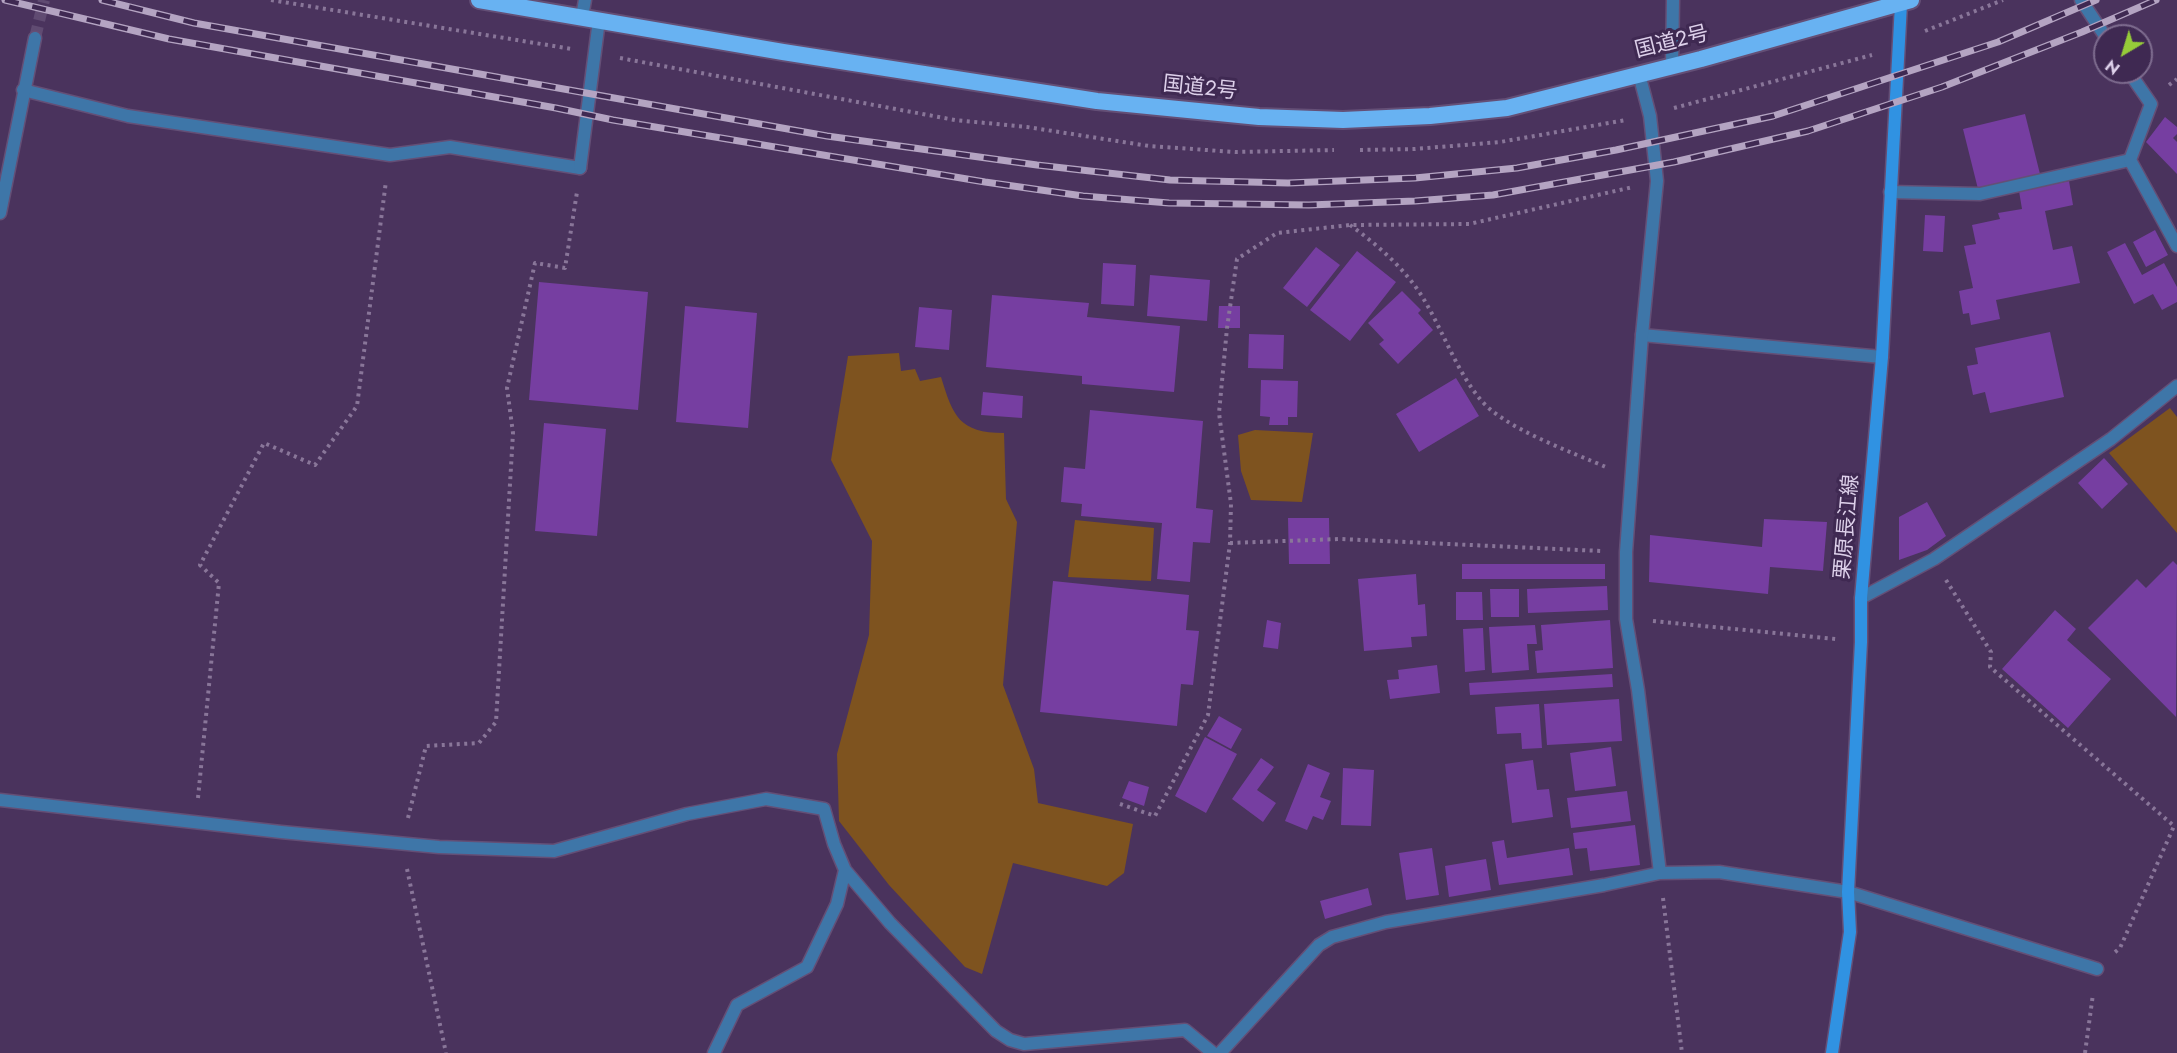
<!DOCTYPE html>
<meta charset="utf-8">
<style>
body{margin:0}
#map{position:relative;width:2177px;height:1053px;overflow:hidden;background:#4a335d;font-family:Jost,sans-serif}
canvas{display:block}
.north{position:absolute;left:2093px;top:24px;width:60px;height:60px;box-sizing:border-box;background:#3f2952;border:2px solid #7e6c8f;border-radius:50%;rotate:218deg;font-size:16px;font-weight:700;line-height:24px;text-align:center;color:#ddd0ea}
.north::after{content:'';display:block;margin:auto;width:21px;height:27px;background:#96cc39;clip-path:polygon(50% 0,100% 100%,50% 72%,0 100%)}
</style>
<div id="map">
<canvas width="2177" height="1053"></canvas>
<div class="north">N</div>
</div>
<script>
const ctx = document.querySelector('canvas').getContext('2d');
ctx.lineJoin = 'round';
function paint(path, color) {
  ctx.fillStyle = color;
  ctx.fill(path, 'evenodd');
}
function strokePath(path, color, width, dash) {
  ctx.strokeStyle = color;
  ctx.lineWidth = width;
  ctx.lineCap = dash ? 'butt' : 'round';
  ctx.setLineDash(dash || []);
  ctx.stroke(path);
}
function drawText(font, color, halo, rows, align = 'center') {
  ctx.font = font + ' Jost,"Noto Sans JP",sans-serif';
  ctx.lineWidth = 6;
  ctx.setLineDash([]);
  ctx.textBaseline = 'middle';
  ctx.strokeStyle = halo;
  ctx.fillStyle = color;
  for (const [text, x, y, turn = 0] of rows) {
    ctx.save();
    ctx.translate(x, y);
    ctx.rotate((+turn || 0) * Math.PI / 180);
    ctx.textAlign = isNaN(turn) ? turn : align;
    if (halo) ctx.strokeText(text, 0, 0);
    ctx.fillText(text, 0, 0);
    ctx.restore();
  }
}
paint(new Path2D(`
 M 899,353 L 901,371 L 915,369 L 920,381 L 941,377 C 953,416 959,433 1004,433 L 1006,499 L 1017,522 L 1003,685 L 1034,769 L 1038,803 L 1133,824 L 1124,873 L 1107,886 L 1013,863 L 982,974 L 965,967 L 889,885 L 839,821 L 837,754 L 869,635 L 872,541 L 831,460 L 848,356 Z
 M 2170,408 L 2177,417 L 2177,533 L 2109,453 Z
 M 1255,430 L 1313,433 L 1302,502 L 1251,500 L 1241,471 L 1238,435 Z
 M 1075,520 L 1154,528 L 1151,581 L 1068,577 Z`), '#7e531f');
paint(new Path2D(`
 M 2025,114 L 2040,174 L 1978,189 L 1963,129 Z
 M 2165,117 L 2177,127 L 2177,134 L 2173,138 L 2177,142 L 2177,174 L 2146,142 Z
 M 2069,181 L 2073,205 L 2045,211 L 2053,250 L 2072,246 L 2080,283 L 1996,300 L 2000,319 L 1971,325 L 1969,313 L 1963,314 L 1959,291 L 1973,288 L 1964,246 L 1976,244 L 1972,225 L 2000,219 L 1998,213 L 2022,209 L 2019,191 Z
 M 1925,215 L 1945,216 L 1943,252 L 1923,251 Z
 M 2155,230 L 2168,255 L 2146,267 L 2133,242 Z
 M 2125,243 L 2142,275 L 2164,263 L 2177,287 L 2177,302 L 2162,310 L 2153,294 L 2134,304 L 2107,252 Z
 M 1316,247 L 1340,265 L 1307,307 L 1283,288 Z
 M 1357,251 L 1396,282 L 1350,341 L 1310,310 Z
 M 1103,263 L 1136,265 L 1134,306 L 1101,304 Z
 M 1150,275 L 1210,280 L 1207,321 L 1147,316 Z
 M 539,282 L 648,292 L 638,410 L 529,400 Z
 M 1402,291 L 1421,310 L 1418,313 L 1433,330 L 1398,364 L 1379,344 L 1384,340 L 1368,323 Z
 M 992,295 L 1089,303 L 1087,317 L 1180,326 L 1174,392 L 1082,384 L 1082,376 L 986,367 Z
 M 685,306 L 757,313 L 748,428 L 676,422 Z
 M 1219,306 L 1240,306 L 1240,328 L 1218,328 Z
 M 919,307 L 952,310 L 949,350 L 915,347 Z
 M 2050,332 L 2064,397 L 1990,413 L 1985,392 L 1973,395 L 1967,366 L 1978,364 L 1975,348 Z
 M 1249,334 L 1284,335 L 1283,369 L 1248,368 Z
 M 1456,378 L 1479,416 L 1419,452 L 1396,414 Z
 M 1261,380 L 1298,381 L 1297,417 L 1288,417 L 1288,425 L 1269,425 L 1270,417 L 1260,416 Z
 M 983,392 L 1023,396 L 1022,418 L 981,415 Z
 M 1090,410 L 1203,421 L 1196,508 L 1213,510 L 1210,543 L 1193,542 L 1190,582 L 1157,579 L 1162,523 L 1081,516 L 1082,504 L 1061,502 L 1064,467 L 1085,469 Z
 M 544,423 L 606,429 L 597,536 L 535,531 Z
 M 2104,458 L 2128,484 L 2102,509 L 2078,483 Z
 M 1927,502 L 1946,536 L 1927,550 L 1899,560 L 1899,517 Z
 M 1288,518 L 1329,518 L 1330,564 L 1289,564 Z
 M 1764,519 L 1827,522 L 1823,571 L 1770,567 L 1768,594 L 1649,582 L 1650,535 L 1762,547 Z
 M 2173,561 L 2177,565 L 2176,717 L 2088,628 L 2137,579 L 2146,588 Z
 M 1462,564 L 1605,564 L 1605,579 L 1462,579 Z
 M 1416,574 L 1418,605 L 1425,604 L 1427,636 L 1411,637 L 1412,647 L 1364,651 L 1358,579 Z
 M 1053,581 L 1189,595 L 1186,630 L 1199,631 L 1193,685 L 1181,684 L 1177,726 L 1040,712 Z
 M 1607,586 L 1608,610 L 1528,613 L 1527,589 Z
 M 1490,589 L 1519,589 L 1519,617 L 1491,617 Z
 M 1456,592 L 1482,592 L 1483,620 L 1456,620 Z
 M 2055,610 L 2076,629 L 2067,640 L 2111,679 L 2068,728 L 2002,669 Z
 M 1267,620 L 1281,623 L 1278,649 L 1263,647 Z
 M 1610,620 L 1613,668 L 1537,673 L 1535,651 L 1543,650 L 1541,625 Z
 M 1535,625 L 1537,644 L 1527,644 L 1529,670 L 1492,673 L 1489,627 Z
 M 1483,628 L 1485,670 L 1465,672 L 1463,629 Z
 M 1437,665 L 1440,693 L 1390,699 L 1387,680 L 1399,679 L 1398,670 Z
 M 1612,674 L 1613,687 L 1470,695 L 1469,683 Z
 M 1619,699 L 1622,741 L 1547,745 L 1544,704 Z
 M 1539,704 L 1542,748 L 1522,749 L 1521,733 L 1497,734 L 1495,707 Z
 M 1219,716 L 1242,729 L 1231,749 L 1207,736 Z
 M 1205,737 L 1237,754 L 1206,813 L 1175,796 Z
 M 1611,747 L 1616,786 L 1575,791 L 1570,753 Z
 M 1261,758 L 1274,767 L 1257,790 L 1276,803 L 1263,822 L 1232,799 Z
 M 1533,760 L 1537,790 L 1549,789 L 1553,817 L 1512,823 L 1505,764 Z
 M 1308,764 L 1330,773 L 1320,797 L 1331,801 L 1323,820 L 1313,816 L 1307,830 L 1285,821 Z
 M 1343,768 L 1374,770 L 1371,826 L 1341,825 Z
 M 1129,781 L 1149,787 L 1144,806 L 1122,798 Z
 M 1627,791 L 1631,821 L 1571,828 L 1567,798 Z
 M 1635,825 L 1640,865 L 1590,871 L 1587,848 L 1575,849 L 1573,833 Z
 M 1504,840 L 1507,858 L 1569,848 L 1573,875 L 1499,885 L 1492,842 Z
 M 1432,848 L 1439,895 L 1406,900 L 1399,853 Z
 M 1486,859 L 1491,890 L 1449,897 L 1445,866 Z
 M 1368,888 L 1372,905 L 1325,919 L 1320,901 Z`), '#763ea1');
strokePath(new Path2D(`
 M 35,38 L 44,0`), '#604b72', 12, [12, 6]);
const service = new Path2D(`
 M 582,17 L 585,0
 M 23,90 L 128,116 L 390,155 L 450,147 L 580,168
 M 1890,192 L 1980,194 L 2130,160
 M 1642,335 L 1882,357
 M 0,800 L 281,832 L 439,847 L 554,851 L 687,814 L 766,799 L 824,809 L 834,844 L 845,870 L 890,923 L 996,1031 L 1010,1040 L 1024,1044 L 1185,1030 L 1213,1053
 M 714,1053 L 737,1005 L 807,967 L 837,904 L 845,870`);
const minor = new Path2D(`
 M 2081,0 L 2105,36
 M 1672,66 L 1673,0
 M 2129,72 L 2151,104 L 2130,160 L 2177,246
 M 1639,74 L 1650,116 L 1657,181 L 1642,335 L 1626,552 L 1626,619 L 1638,690 L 1660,873
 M 580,168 L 599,20
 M 0,213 L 35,38
 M 1861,598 L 1934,559 L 2111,439 L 2177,386
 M 1220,1053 L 1319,945 L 1332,937 L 1386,922 L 1604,885 L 1660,873 L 1719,872 L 1848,892 L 2097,969`);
const secondary = new Path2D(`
 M 1832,1053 L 1850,932 L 1848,892 L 1861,642 L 1861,598 L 1882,357 L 1901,4`);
const trunk = new Path2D(`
 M 479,0 L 783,52 L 1097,101 L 1259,117 L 1343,120 L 1430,116 L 1507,108 L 1701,59 L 1911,0`);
strokePath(service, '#644f76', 15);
strokePath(minor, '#644f76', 15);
strokePath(secondary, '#644f76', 15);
strokePath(trunk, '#644f76', 20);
strokePath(new Path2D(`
 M 271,0 L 572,49
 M 1925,31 L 2003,0
 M 620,58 L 955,120 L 1027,127 L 1149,146 L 1235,152 L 1334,150
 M 2169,85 L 2177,79
 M 1674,108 L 1872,55
 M 1360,150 L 1415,149 L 1500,142 L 1626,120
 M 1350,225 C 1379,246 1408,271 1426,303 C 1444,334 1457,371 1480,399 C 1503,428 1572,452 1608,468
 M 1230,543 L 1340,539 L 1601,551
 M 1946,580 L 1991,652 L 1990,667 L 2174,826 L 2120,948 L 2114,953
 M 1653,621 L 1836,639
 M 198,798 L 219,583 L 200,565 L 264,443 L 315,465 L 357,406 L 386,181
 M 1120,804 L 1155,816 L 1208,715 L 1230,543 L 1231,504 L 1219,413 L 1227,328 L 1237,259 L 1277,233 L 1350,225 L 1469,224 L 1633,187
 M 408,818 L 426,746 L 479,743 L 496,722 L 513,433 L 507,388 L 535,263 L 565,268 L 577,192
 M 407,869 L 446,1053
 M 1663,898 L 1682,1053
 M 2085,1053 L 2093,994`), '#897699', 4, [3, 4.5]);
strokePath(service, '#3e76a8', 12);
strokePath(minor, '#3e76a8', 12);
strokePath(secondary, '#3092e2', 12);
strokePath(trunk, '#68b2f2', 16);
const rail = new Path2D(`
 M 5,0 L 169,39 L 556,108 L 613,120 L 985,182 L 1083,196 L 1169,203 L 1309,205 L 1415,201 L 1493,195 L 1674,162 L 1808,131 L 1942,87 L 2082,32 L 2156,0
 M 102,0 L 194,23 L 827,136 L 1037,165 L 1170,180 L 1288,183 L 1415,178 L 1517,168 L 1616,150 L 1773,116 L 1998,42 L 2096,0`);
strokePath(rail, '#b4a4c2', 7);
strokePath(rail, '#3f2952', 4.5, [14]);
drawText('21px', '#ddd0ea', '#3f2952', [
 ["国道2号",1672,43,-14],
 ["国道2号",1200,89,6],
 ["栗原長江線",1848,527,-85]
]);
</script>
